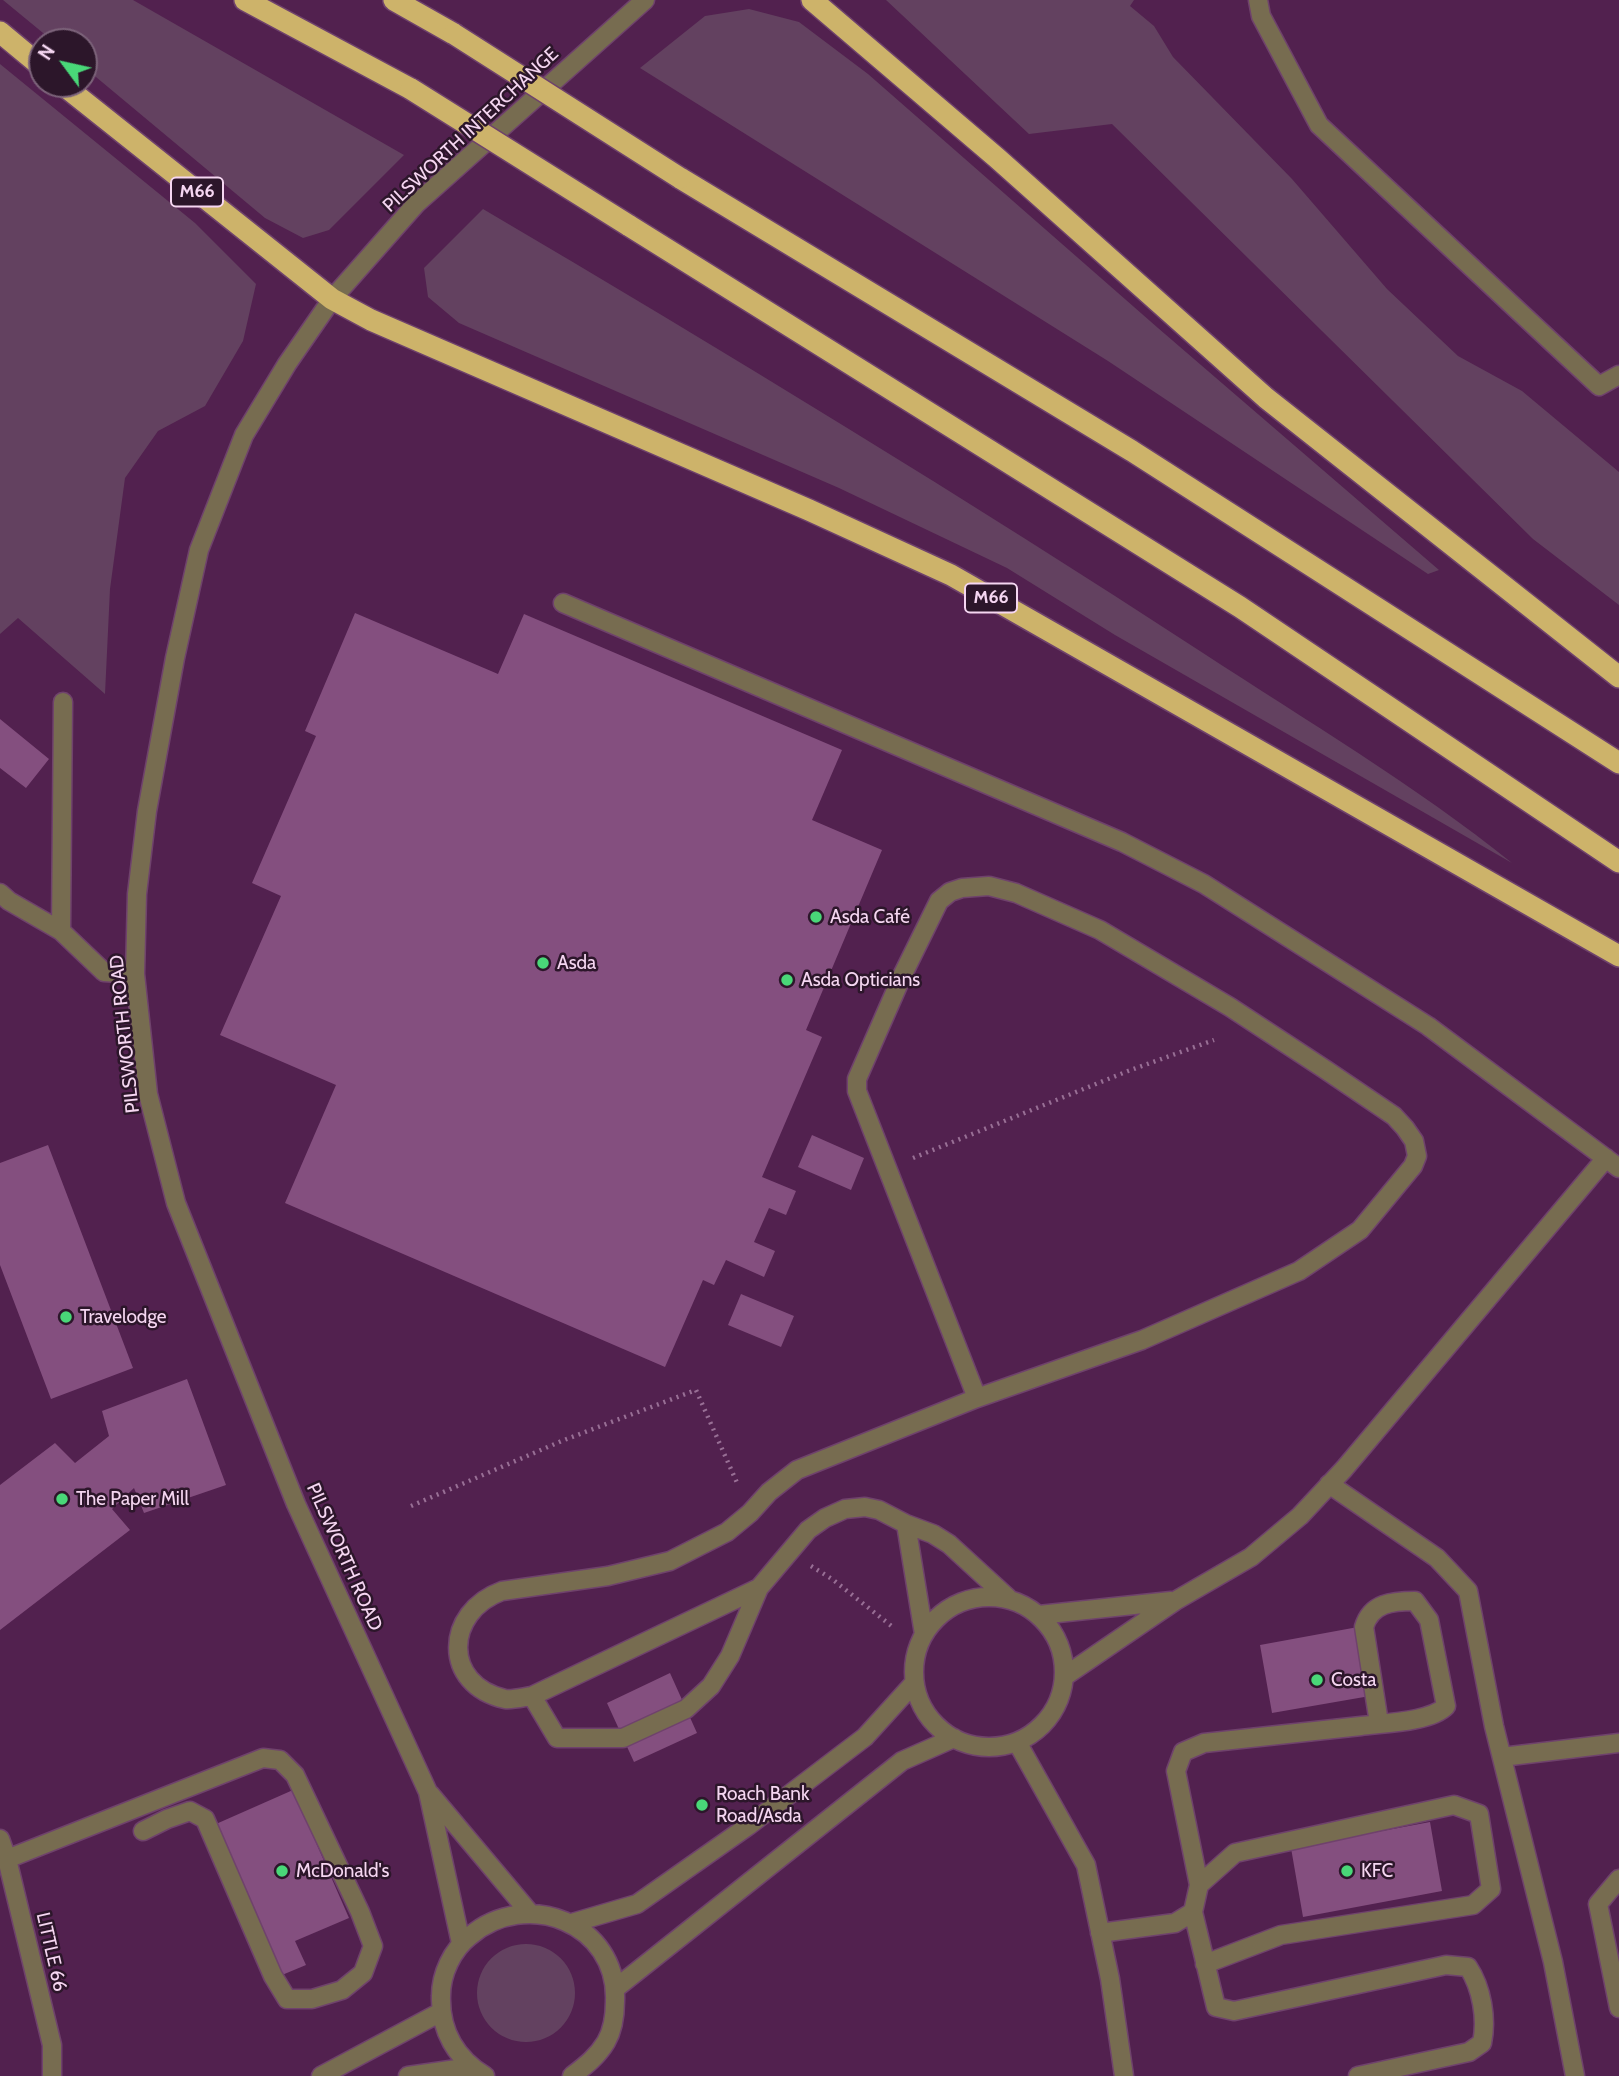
<!DOCTYPE html>
<meta charset="utf-8">
<style>
body{margin:0}
#map{position:relative;width:1619px;height:2076px;overflow:hidden;background:#52214f;font-family:Cabin,sans-serif}
canvas{display:block}
.north{position:absolute;left:28px;top:28px;width:70px;height:70px;box-sizing:border-box;background:#2c162a;border:2px solid #7c637a;border-radius:50%;rotate:303deg;font-size:19px;font-weight:700;line-height:28px;text-align:center;color:#f5d6f1}
.north::after{content:'';display:block;margin:auto;width:24px;height:32px;background:#49d778;clip-path:polygon(50% 0,100% 100%,50% 72%,0 100%)}
</style>
<div id="map">
<canvas width="1619" height="2076"></canvas>
<div class="north">N</div>
</div>
<script>
const ctx = document.querySelector('canvas').getContext('2d');
ctx.lineJoin = 'round';
function paint(path, color) {
  ctx.fillStyle = color;
  ctx.fill(path, 'evenodd');
}
function strokePath(path, color, width, dash) {
  ctx.strokeStyle = color;
  ctx.lineWidth = width;
  ctx.lineCap = dash ? 'butt' : 'round';
  ctx.setLineDash(dash || []);
  ctx.stroke(path);
}
function drawText(font, color, halo, rows, align = 'center') {
  ctx.font = font + ' Cabin,sans-serif';
  ctx.lineWidth = 5;
  ctx.setLineDash([]);
  ctx.textBaseline = 'middle';
  ctx.strokeStyle = halo;
  ctx.fillStyle = color;
  for (const [text, x, y, turn = 0] of rows) {
    ctx.save();
    ctx.translate(x, y);
    ctx.rotate((+turn || 0) * Math.PI / 180);
    ctx.textAlign = isNaN(turn) ? turn : align;
    if (halo) ctx.strokeText(text, 0, 0);
    ctx.fillText(text, 0, 0);
    ctx.restore();
  }
}
paint(new Path2D(`
 M 3,0 L 133,0 L 404,155 L 329,230 L 303,238 L 265,218 L 84,67 L 84,42 L 54,42 Z
 M 886,0 L 1134,0 L 1130,6 L 1154,26 L 1173,57 L 1292,179 L 1387,289 L 1458,356 L 1522,391 L 1619,472 L 1619,605 L 1533,539 L 1112,124 L 1029,134 Z
 M 749,9 L 799,22 L 868,74 L 1158,328 L 1439,570 L 1428,574 L 1108,361 L 640,68 L 705,16 Z
 M 0,64 L 195,223 L 256,284 L 243,341 L 205,406 L 158,431 L 125,478 L 110,589 L 105,694 L 18,618 L 0,634 Z
 M 483,209 C 726,352 967,499 1203,653 C 1307,721 1415,785 1512,863 L 1115,635 L 1007,568 L 839,488 L 459,323 L 428,297 L 424,268 Z
 M477 1993a49 49 0 1 1 98 0a49 49 0 1 1-98 0Z`), '#634160');
paint(new Path2D(`
 M 355,613 L 498,674 L 524,614 L 842,750 L 812,820 L 882,850 L 806,1030 L 822,1037 L 762,1177 L 796,1191 L 786,1215 L 769,1208 L 754,1242 L 775,1251 L 764,1277 L 726,1260 L 714,1285 L 703,1280 L 665,1367 L 285,1203 L 336,1085 L 220,1035 L 281,896 L 252,883 L 316,736 L 305,731 Z
 M 0,719 L 49,759 L 26,788 L 0,768 Z
 M 812,1135 L 864,1158 L 851,1190 L 798,1167 Z
 M 48,1145 L 133,1368 L 51,1399 L 0,1265 L 0,1163 Z
 M 741,1294 L 794,1316 L 781,1347 L 728,1325 Z
 M 187,1379 L 226,1485 L 144,1513 L 134,1488 L 112,1509 L 130,1530 L 0,1630 L 0,1485 L 55,1443 L 75,1463 L 109,1436 L 102,1411 Z
 M 1358,1627 L 1370,1696 L 1272,1713 L 1260,1645 Z
 M 670,1673 L 697,1733 L 634,1762 L 607,1703 Z
 M 293,1790 L 349,1918 L 295,1941 L 306,1965 L 282,1975 L 216,1824 Z
 M 1430,1822 L 1442,1891 L 1303,1917 L 1291,1848 Z`), '#844f7f');
const minor = new Path2D(`
 M 1258,0 L 1261,16 L 1319,125 L 1599,386 L 1619,375
 M 563,603 L 1122,842 L 1204,884 L 1428,1026 L 1619,1168
 M 0,893 L 9,901 L 61,931 L 104,972 L 135,974
 M 61,931 L 63,702
 M 977,1398 L 857,1091 L 857,1079 L 903,974 L 939,901 L 950,892 L 962,888 L 989,886 L 1016,893 L 1100,930 L 1230,1007 L 1326,1070 L 1394,1116 L 1405,1128 L 1414,1141 L 1417,1156 L 1413,1166 L 1360,1230 L 1299,1271 L 1142,1340 L 977,1398 L 797,1470 L 769,1492 L 750,1513 L 727,1532 L 670,1561 L 608,1576 L 502,1591 C 444,1612 442,1685 505,1699 C 513,1700 524,1697 532,1696 L 759,1588 L 808,1530 L 825,1518 L 845,1509 L 865,1507 L 879,1510 L 906,1524 L 933,1534 L 949,1544 L 1008,1598
 M 1329,1484 L 1437,1558 L 1468,1591 L 1494,1726 L 1553,1962 L 1575,2076
 M 906,1524 L 924,1634
 M914 1672a75 75 0 1 1 150 0a75 75 0 1 1-150 0Z
 M 1039,1615 L 1171,1601
 M 1065,1676 L 1175,1601 L 1251,1557 L 1300,1516 L 1344,1469 L 1606,1158
 M 532,1696 L 557,1738 L 623,1738 L 686,1709 L 711,1686 L 730,1656 L 759,1588
 M 1017,1742 L 1086,1865 L 1110,1979 L 1124,2076
 M 1502,1757 L 1619,1743
 M 430,1794 L 529,1912
 M 0,1839 L 7,1859 L 52,2045 L 52,2076
 M 7,1859 L 263,1758 L 280,1760 L 295,1775 L 360,1912 L 373,1946 L 363,1973 L 342,1990 L 312,1999 L 287,1999 L 273,1976 L 205,1819 L 190,1811 L 167,1819 L 143,1831
 M 1619,1879 L 1598,1904 L 1619,2008
 M 1199,1885 L 1235,1853 L 1454,1805 L 1479,1814 L 1491,1889 L 1473,1905 L 1281,1935 L 1205,1964
 M 1193,1912 L 1216,2007 L 1234,2011 L 1446,1965 L 1468,1967 C 1482,1988 1487,2019 1482,2043 L 1469,2052 L 1358,2076
 M 572,1923 L 637,1904 L 748,1826 L 865,1737 L 914,1683
 M 1100,1933 L 1175,1923 L 1193,1912 L 1199,1885 L 1176,1771 L 1183,1752 L 1204,1743 L 1361,1726 C 1384,1723 1431,1722 1446,1706 L 1429,1620 L 1415,1601 C 1392,1601 1371,1603 1364,1627 L 1379,1723
 M 461,1943 L 428,1792 L 296,1504 L 176,1203 L 148,1094 L 135,974 L 137,894 L 147,811 L 175,658 L 199,550 L 244,435 L 287,364 L 332,299 L 416,204 L 645,0
 M 616,1988 L 902,1761 L 954,1738
 M 321,2076 L 441,2012
 M 408,2076 L 471,2067
 M 485,2076 C 456,2058 440,2031 441,1996 C 441,1974 452,1950 470,1936 C 526,1888 618,1923 615,2001 C 615,2014 613,2030 606,2042 C 597,2057 585,2066 572,2076`);
const highway = new Path2D(`
 M 245,0 L 411,89
 M 394,0 L 454,34
 M 812,0 L 997,158 L 1266,398 L 1619,677
 M 0,32 L 42,67
 M 62,84 L 332,299 L 371,320 L 809,510 L 951,575 L 1619,956
 M 680,178 L 1132,451 L 1619,763
 M 628,225 L 1240,607 L 1619,862`);
strokePath(minor, '#6f426c', 21);
strokePath(highway, '#6f426c', 24);
strokePath(new Path2D(`
 M 913,1158 L 1128,1071 L 1214,1040
 M 411,1506 L 564,1440 L 696,1390 L 738,1485
 M 811,1566 L 832,1579 L 894,1628`), '#986f95', 4.5, [2, 5]);
strokePath(minor, '#776c50', 18);
strokePath(highway, '#cdb36a', 21);
const highwayBridge = new Path2D(`
 M 454,34 L 680,178
 M 411,89 L 628,225`);
strokePath(highwayBridge, '#6f426c', 24, []);
strokePath(highwayBridge, '#cdb36a', 21);
for (const [x, y, r, color] of [
 [816,917,7,"#49d778"],
 [543,963,7,"#49d778"],
 [787,980,7,"#49d778"],
 [66,1317,7,"#49d778"],
 [62,1499,7,"#49d778"],
 [1317,1680,7,"#49d778"],
 [702,1805,7,"#49d778"],
 [282,1871,7,"#49d778"],
 [1347,1871,7,"#49d778"]
]) {
  const dot = new Path2D();
  dot.arc(x, y, r, 0, 2 * Math.PI);
  ctx.fillStyle = color;
  ctx.fill(dot);
  strokePath(dot, '#2c162a', 2.5);
}
for (const [x, y, w] of [
 [197,192,52],
 [991,598,52]
]) {
  const box = new Path2D();
  box.roundRect(x - w / 2, y - 14.5, w, 29, 5);
  ctx.fillStyle = '#2c162a';
  ctx.fill(box);
  strokePath(box, '#f5d6f1', 2);
}
drawText('bold 18px', '#f5d6f1', null, [
 ["M66",197,192],
 ["M66",991,598]
]);
drawText('19px', '#f5d6f1', '#2c162a', [
 ["PILSWORTH INTERCHANGE",471,130,-43],
 ["PILSWORTH ROAD",125,1034,-96],
 ["PILSWORTH ROAD",344,1557,66],
 ["LITTLE 66",51,1952,77]
]);
drawText('19px', '#f5d6f1', '#2c162a', [
 ["Asda Café",830,917],
 ["Asda",557,963],
 ["Asda Opticians",801,980],
 ["Travelodge",80,1317],
 ["The Paper Mill",76,1499],
 ["Costa",1331,1680],
 ["Roach Bank",716,1794],
 ["Road/Asda",716,1816],
 ["McDonald's",296,1871],
 ["KFC",1361,1871]
], 'left');
</script>
